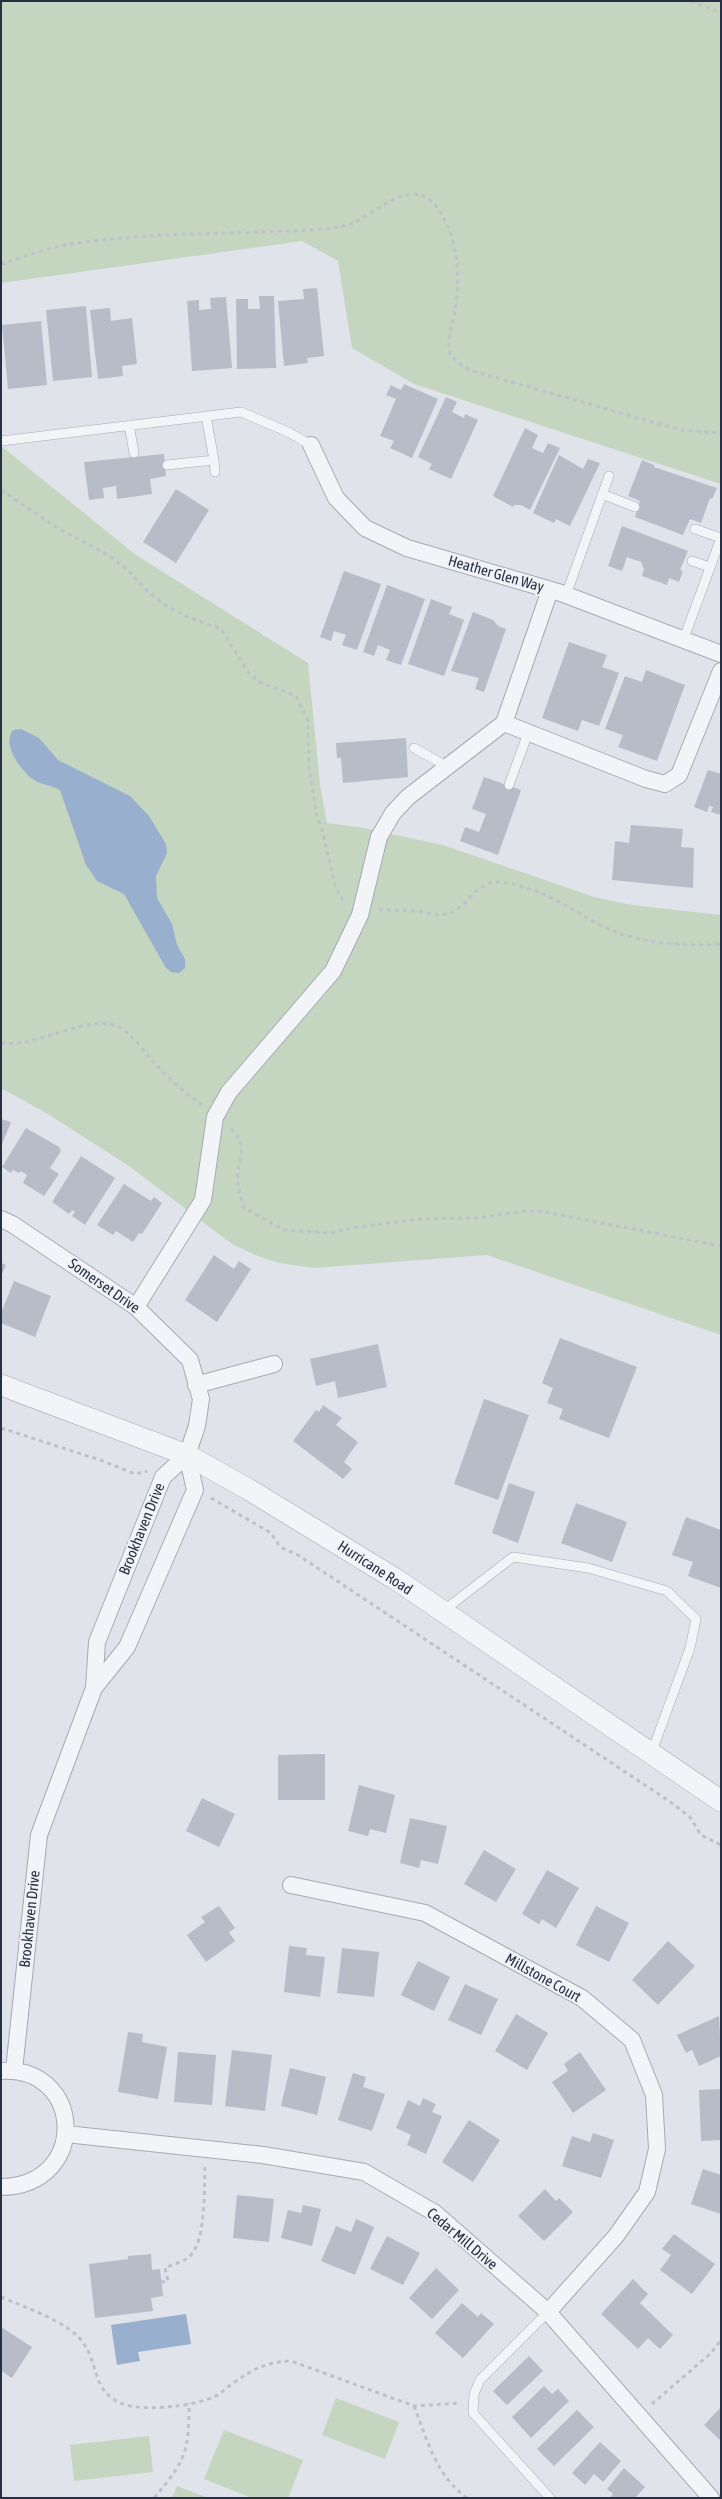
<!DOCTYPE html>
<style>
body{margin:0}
#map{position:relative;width:722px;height:2499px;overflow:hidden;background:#e0e3ea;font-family:"Asap Condensed",sans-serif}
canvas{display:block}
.frame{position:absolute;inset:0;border:2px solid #273043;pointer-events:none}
</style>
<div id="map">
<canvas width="722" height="2499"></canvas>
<div class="frame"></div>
</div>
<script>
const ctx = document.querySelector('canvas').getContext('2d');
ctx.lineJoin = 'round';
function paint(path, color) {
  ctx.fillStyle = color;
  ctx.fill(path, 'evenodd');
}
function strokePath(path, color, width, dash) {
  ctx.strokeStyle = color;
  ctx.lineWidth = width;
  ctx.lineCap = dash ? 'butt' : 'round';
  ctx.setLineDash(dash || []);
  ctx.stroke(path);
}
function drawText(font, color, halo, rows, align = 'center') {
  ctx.font = font + ' "Asap Condensed",sans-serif';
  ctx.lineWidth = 4;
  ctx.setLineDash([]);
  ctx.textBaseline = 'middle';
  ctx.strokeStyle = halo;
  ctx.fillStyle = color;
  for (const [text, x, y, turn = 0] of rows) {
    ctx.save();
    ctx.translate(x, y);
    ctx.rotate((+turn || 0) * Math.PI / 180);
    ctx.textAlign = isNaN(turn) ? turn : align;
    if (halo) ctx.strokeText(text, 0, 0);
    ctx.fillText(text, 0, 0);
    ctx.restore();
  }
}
paint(new Path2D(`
 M 1,1 L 721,1 L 721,484 L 414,384 L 352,348 L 338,261 L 302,241 L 1,283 Z
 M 1,446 L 136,555 L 308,663 L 320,785 L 327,823 L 358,827 L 443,845 L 594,897 L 632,905 L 721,915 L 721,1335 L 487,1255 L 314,1268 L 280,1263 L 260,1257 L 232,1244 L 129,1166 L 48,1114 L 1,1088 Z
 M 336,2398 L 399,2422 L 385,2459 L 322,2435 Z
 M 224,2430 L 303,2460 L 288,2498 L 252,2498 L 204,2479 Z
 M 149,2436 L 153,2472 L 74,2481 L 70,2445 Z
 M 177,2486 L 208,2498 L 172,2498 Z`), '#c4d5c0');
paint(new Path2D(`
 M 21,729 L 39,738 L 58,760 L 130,796 L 149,816 L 166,844 L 167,853 L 156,876 L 157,898 L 172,924 L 177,945 L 185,959 L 185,968 L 179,973 L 171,972 L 166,968 L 124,894 L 97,881 L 86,865 L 60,790 C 51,785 40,785 31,778 C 19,767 2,744 13,730 Z
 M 186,2314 L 191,2344 L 138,2352 L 140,2361 L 117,2365 L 111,2325 Z`), '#98afcd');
paint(new Path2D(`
 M 317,288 L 324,356 L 307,358 L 308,363 L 284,366 L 278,301 L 304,299 L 303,289 Z
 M 259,296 L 274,296 L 276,368 L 237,369 L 236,299 L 248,299 L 248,309 L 260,309 Z
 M 226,297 L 232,368 L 192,371 L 187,301 L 199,300 L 199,310 L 211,309 L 210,298 Z
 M 86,306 L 92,377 L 53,381 L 46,310 Z
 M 110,308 L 111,321 L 132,318 L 137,364 L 122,366 L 123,376 L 98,379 L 90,310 Z
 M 41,321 L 47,385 L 8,389 L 2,325 Z
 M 404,384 L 438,399 L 412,458 L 390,448 L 394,441 L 380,436 L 396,399 L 386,395 L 391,385 L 401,390 Z
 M 446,397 L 457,402 L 452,412 L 464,418 L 465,414 L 478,420 L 451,479 L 429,469 L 432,464 L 418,457 Z
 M 525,428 L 538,435 L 532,448 L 543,453 L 548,443 L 560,448 L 530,510 L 521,505 L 514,505 L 513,507 L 493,496 Z
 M 164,454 L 166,476 L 150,479 L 152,494 L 117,499 L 116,486 L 103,488 L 104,498 L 89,500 L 84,462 Z
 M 559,455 L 583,469 L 588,459 L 600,463 L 570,526 L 556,519 L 554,523 L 533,513 Z
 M 642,460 L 654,465 L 654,467 L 717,488 L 712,499 L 710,498 L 701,523 L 690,519 L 683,535 L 635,517 L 640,501 L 628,496 Z
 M 176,489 L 209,510 L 176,563 L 143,542 Z
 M 622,526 L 688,551 L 680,570 L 683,571 L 679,582 L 669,578 L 667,585 L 642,576 L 644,569 L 641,562 L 627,557 L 622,571 L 608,566 Z
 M 344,571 L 381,584 L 357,650 L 342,645 L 346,635 L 334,631 L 331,641 L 320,637 Z
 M 387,585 L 425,599 L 401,665 L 386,660 L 390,650 L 378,645 L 374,656 L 363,652 Z
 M 431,599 L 452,607 L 449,614 L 464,620 L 444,676 L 408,664 Z
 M 473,612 L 493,620 L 498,626 L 506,629 L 484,692 L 475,689 L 479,678 L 451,671 Z
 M 569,642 L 607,655 L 602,667 L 619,673 L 599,726 L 582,720 L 578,731 L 542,718 Z
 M 646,670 L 685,685 L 657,761 L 618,747 L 623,735 L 605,729 L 625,676 L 642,682 Z
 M 406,738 L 408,777 L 343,783 L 341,758 L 337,758 L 336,743 Z
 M 708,770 L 721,774 L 721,815 L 711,812 L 713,807 L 709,806 L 707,812 L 694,807 Z
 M 484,777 L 521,790 L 498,855 L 460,841 L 465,827 L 479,832 L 486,814 L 472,809 Z
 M 631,825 L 683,829 L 681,847 L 694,848 L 693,888 L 612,880 L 615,841 L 629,843 Z
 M 1,1119 L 11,1122 L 1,1147 Z
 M 26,1128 L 59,1147 L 61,1151 L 50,1168 L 59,1174 L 44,1196 L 23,1183 L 27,1175 L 21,1171 L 19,1173 L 13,1170 L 11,1173 L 2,1167 Z
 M 81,1156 L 115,1178 L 85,1225 L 72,1216 L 75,1212 L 72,1210 L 69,1214 L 52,1202 Z
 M 124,1184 L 151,1201 L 154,1197 L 162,1203 L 142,1234 L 139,1233 L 133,1242 L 116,1231 L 113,1235 L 97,1225 Z
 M 214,1255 L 234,1269 L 239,1261 L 251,1269 L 217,1322 L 185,1300 Z
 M 1,1263 L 6,1265 L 1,1276 Z
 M 14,1281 L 51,1296 L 35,1337 L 1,1323 L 1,1313 Z
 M 560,1338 L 637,1367 L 609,1438 L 559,1419 L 563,1409 L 547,1403 L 553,1388 L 542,1383 Z
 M 378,1344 L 387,1387 L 338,1398 L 335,1381 L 316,1386 L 310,1359 Z
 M 484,1399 L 529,1415 L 498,1500 L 454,1484 Z
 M 323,1405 L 342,1418 L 336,1425 L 358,1442 L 344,1462 L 352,1469 L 343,1479 L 293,1441 L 316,1410 L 319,1412 Z
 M 509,1483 L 535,1492 L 518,1543 L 492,1533 Z
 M 576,1503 L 627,1522 L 612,1562 L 561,1543 Z
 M 686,1517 L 721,1530 L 721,1588 L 688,1576 L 693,1562 L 672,1555 Z
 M 325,1754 L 325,1800 L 278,1800 L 278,1755 Z
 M 359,1785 L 395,1795 L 386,1833 L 370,1829 L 368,1836 L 348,1831 Z
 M 202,1798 L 235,1814 L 219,1847 L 186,1831 Z
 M 410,1818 L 447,1826 L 438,1864 L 421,1860 L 419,1868 L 400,1863 Z
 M 484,1850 L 516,1869 L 496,1902 L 464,1884 Z
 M 547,1870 L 579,1888 L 556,1928 L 542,1919 L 539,1924 L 522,1914 Z
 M 219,1906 L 235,1928 L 229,1932 L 235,1941 L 206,1962 L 187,1935 L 205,1922 L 201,1917 Z
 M 596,1906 L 629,1923 L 609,1962 L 576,1945 Z
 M 668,1941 L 695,1966 L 658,2005 L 632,1980 Z
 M 289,1946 L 307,1948 L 306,1955 L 325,1957 L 320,1997 L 284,1992 Z
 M 342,1948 L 379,1952 L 374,1997 L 337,1993 Z
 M 418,1961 L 450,1977 L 434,2011 L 401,1995 Z
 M 465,1984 L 498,1999 L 481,2035 L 448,2020 Z
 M 516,2014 L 548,2033 L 527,2070 L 495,2051 Z
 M 719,2016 L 721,2056 L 699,2066 L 692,2050 L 686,2053 L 677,2035 Z
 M 128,2032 L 143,2034 L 142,2042 L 167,2047 L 158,2099 L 118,2092 Z
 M 232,2050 L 272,2055 L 265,2111 L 225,2106 Z
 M 178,2052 L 216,2055 L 212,2105 L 174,2102 Z
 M 580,2052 L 606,2090 L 573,2113 L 552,2082 L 568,2071 L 564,2064 Z
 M 290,2068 L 326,2077 L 317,2115 L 281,2106 Z
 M 353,2073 L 366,2077 L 363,2087 L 385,2094 L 372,2131 L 338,2120 Z
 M 721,2089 L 721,2140 L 701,2141 L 699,2090 Z
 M 423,2098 L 436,2104 L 432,2112 L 442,2116 L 426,2154 L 407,2145 L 411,2135 L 396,2128 L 408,2100 L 420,2106 Z
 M 469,2120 L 500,2140 L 473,2182 L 442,2162 Z
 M 593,2133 L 614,2140 L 601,2178 L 562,2166 L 572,2136 L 590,2142 Z
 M 703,2169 L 721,2175 L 721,2214 L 691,2204 Z
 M 545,2189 L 556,2201 L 559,2198 L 573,2212 L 544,2241 L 518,2216 Z
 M 237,2195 L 274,2199 L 269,2242 L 233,2238 Z
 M 303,2205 L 321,2209 L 312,2246 L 281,2238 L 288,2210 L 301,2213 Z
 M 356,2219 L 374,2227 L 355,2275 L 321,2261 L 336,2226 L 351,2232 Z
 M 674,2234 L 715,2264 L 692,2294 L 660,2270 L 671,2255 L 662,2249 Z
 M 387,2236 L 420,2253 L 403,2285 L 370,2269 Z
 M 151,2254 L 152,2270 L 160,2269 L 163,2296 L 151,2298 L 153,2311 L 95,2318 L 89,2264 L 128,2259 L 128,2256 Z
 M 436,2268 L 459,2290 L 432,2319 L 409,2298 Z
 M 633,2279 L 648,2294 L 640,2303 L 673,2335 L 660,2349 L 648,2338 L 638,2349 L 601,2314 Z
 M 462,2303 L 478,2317 L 481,2313 L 494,2324 L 463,2358 L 435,2333 Z
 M 1,2327 L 32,2347 L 12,2378 L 1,2371 Z
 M 529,2356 L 543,2371 L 507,2405 L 493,2391 Z
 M 544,2386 L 552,2394 L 558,2389 L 569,2401 L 531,2438 L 512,2417 Z
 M 721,2407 L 721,2441 L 704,2425 Z
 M 577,2410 L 594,2427 L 554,2466 L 537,2449 Z
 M 600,2442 L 621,2461 L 603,2482 L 594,2474 L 585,2485 L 572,2473 Z
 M 624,2468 L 645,2487 L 635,2498 L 610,2498 L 613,2494 L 607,2489 Z`), '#b7bcc8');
const service = new Path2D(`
 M 129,425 L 134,453
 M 1,441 L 241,412 L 288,432 L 311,445
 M 214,460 L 215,472
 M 167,465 L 214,460 L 206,416
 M 602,494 L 635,507
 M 695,529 L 721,538
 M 692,561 L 710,567
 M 566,595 L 609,476
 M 684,638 L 721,538
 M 414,748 L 448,767
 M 509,785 L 528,733
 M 443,1611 L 513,1557 L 588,1568 L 667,1591 L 696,1619 L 690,1648 L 651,1754
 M 548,2312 L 480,2380 L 474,2394 L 473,2413 L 550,2498`);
const minor = new Path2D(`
 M 311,445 L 336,498 L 365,528 L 407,548 L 561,593 L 721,654
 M 504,723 L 646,779 L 665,784 L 679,775 L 721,671
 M 1,1219 L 12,1224 L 136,1307 L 190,1360 L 201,1399 L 197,1426 L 187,1455 L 163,1477 L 97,1642 L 94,1688 L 39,1835 L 14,2070
 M 136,1307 L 203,1200 L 215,1117 L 229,1092 L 333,971 L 360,915 L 379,837 L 393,813 L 408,797 L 504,723 L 550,590
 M 196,1385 L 274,1364
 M 94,1688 L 127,1647 L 195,1490 L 187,1455
 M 291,1885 L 425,1913 L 582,1998 L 632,2040 L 654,2095 L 657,2149 L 647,2192 L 616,2236 L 548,2312
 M 1,2071 C 85,2066 89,2186 1,2187
 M 66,2134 L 263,2155 L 364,2172 L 435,2213 L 548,2312 L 711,2498`);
const tertiary = new Path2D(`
 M 1,1385 L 187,1455 L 248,1489 L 397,1580 L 721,1801`);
strokePath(service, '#a5aab5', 10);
strokePath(minor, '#a5aab5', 18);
strokePath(tertiary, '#a5aab5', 22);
strokePath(new Path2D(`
 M 691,1 L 721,13
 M 1,264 C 26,256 52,246 78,243 C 155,232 234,234 312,230 C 326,229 340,228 353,223 C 376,213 410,177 434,204 C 459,233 461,279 454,316 C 452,328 446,340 450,353 C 454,361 463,366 470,370 L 652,422 L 682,430 L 721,433
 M 1,490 L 59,529 L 107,554 L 128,570 L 146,590 L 162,603 L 186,616 L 221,629 L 248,672 L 259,682 L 296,696 L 308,721 L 309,767 L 317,817 L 321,826 L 335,884 L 340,897 L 345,901
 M 379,909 C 391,911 402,910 414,911 C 426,911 438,918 451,913 C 466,906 480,880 498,882 C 535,885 563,904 595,922 C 633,944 678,946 721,944
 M 1,1043 C 40,1049 93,1008 124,1030 C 136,1039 145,1053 155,1064 C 169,1079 185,1093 202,1105
 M 231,1129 C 247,1144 240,1154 238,1173 C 237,1185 240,1196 244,1208 L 284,1230 L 331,1233 L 351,1228 L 420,1219 L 476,1218 L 524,1211 L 545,1212 L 721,1246
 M 1,1428 L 103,1461 L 135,1474 L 147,1471
 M 211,1498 L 271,1533 L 280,1547 L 298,1555 L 669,1801 L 690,1817 L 701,1835 L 721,1845
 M 161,2282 L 168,2281 L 165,2268 C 173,2264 184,2262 190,2256 C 206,2241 204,2188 205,2167
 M 1,2297 C 24,2307 66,2321 81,2340 C 91,2352 93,2365 98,2379 C 110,2412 147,2409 176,2406 C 187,2405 204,2401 214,2397 C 220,2394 226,2388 232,2384 C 253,2369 266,2362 291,2361 L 414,2406 L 461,2403
 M 652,2404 L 711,2353 L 721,2340
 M 414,2406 C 427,2439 436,2476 467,2498
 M 154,2498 C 186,2460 189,2452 189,2403`), '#bec1c9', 3, [4, 4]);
strokePath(service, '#f3f4f8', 9);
strokePath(minor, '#f3f4f8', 16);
strokePath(tertiary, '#f3f4f8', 21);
drawText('15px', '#273043', '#f0f2f7', [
 ["Heather Glen Way",496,574,16],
 ["Somerset Drive",104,1286,35],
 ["Brookhaven Drive",142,1529,-68],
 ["Hurricane Road",375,1568,33],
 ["Brookhaven Drive",30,1919,-84],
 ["Millstone Court",543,1978,29],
 ["Cedar Mill Drive",462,2239,40]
]);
</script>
